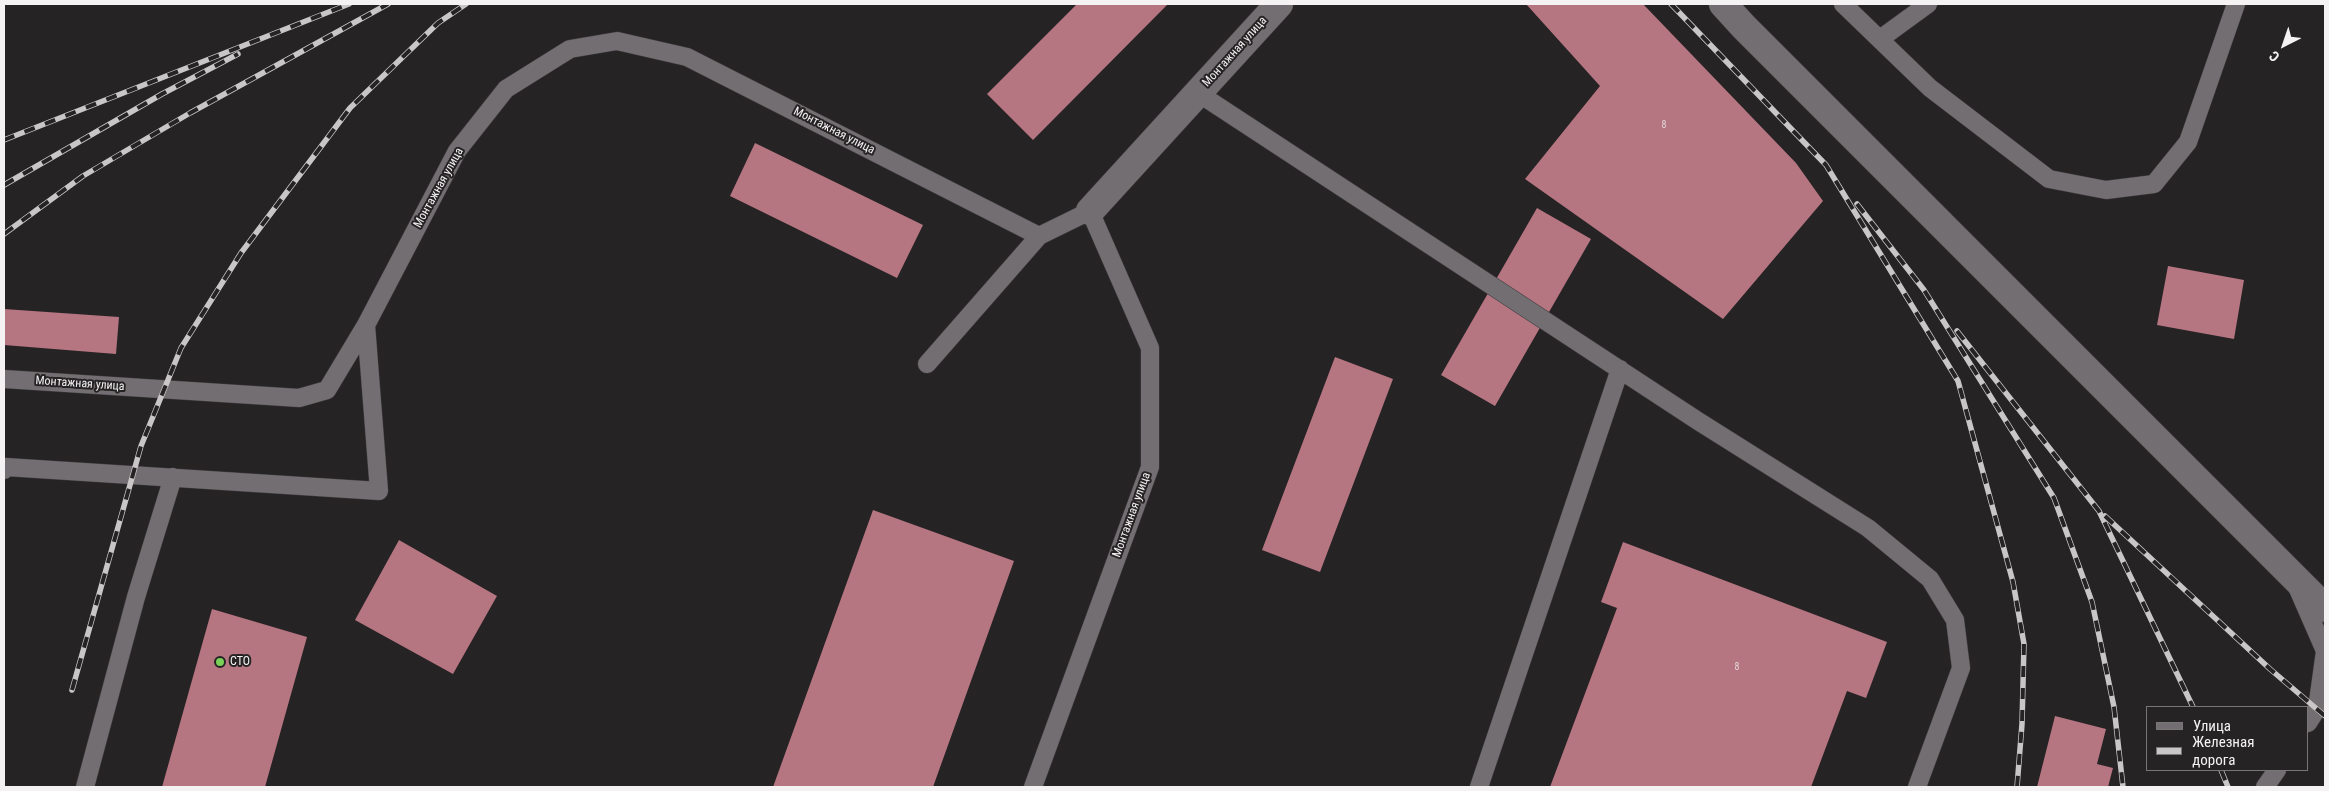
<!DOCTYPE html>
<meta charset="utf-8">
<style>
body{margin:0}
#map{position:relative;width:2329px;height:791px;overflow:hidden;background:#262325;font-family:"Roboto Condensed",sans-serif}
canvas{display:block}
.frame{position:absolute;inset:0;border:5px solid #f4f2f3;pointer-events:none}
.legend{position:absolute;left:2146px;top:706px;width:162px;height:65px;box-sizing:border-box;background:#262325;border:1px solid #787677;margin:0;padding:6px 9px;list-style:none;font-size:15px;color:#f4f2f3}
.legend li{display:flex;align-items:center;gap:10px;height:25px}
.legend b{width:25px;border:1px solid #787677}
.north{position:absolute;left:2259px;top:20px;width:50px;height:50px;-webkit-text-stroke:4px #262325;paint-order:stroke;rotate:221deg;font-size:14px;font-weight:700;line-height:20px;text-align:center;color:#f4f2f3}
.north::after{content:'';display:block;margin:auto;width:18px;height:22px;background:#f4f2f3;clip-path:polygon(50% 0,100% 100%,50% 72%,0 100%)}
</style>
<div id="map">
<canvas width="2329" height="791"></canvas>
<div class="frame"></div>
<ul class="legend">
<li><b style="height:6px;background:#726e71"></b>Улица</li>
<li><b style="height:6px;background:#c8c6c7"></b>Железная дорога</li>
</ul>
<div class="north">С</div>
</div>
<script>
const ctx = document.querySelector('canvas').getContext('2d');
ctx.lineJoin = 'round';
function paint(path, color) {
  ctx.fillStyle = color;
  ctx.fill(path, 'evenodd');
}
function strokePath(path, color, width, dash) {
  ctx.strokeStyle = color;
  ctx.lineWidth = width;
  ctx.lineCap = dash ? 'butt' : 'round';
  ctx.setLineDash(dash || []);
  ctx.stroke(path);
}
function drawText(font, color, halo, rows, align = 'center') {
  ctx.font = font + ' "Roboto Condensed",sans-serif';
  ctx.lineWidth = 4;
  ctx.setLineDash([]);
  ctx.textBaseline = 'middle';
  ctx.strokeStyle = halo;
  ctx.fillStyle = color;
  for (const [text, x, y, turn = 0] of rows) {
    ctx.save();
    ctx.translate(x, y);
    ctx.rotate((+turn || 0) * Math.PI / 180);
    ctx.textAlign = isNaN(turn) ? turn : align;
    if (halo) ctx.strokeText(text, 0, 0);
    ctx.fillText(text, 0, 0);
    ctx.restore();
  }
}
paint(new Path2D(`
 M 1077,4 L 1168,4 L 1033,140 L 987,94 Z
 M 1526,4 L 1643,4 L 1796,163 L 1823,201 L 1723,319 L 1525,179 L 1600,86 Z
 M 755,143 L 923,225 L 897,278 L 730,196 Z
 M 1537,208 L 1591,239 L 1495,406 L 1441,375 Z
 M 2168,266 L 2244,280 L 2234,339 L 2157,325 Z
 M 4,309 L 119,317 L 116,354 L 4,345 Z
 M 1335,357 L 1393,379 L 1320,572 L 1262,550 Z
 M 873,510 L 1014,561 L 933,787 L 773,787 Z
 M 399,540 L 497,596 L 453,674 L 355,620 Z
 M 1623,542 L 1887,642 L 1866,698 L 1847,691 L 1811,787 L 1550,787 L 1617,608 L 1601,602 Z
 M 212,609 L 307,637 L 265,787 L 162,787 Z
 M 2055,716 L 2106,729 L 2097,764 L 2113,768 L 2108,787 L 2037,787 Z`), '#b57581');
const service = new Path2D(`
 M 1843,4 L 1930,88 L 2049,179 L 2106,190 L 2154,184 L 2188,142 L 2236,4
 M 1880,39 L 1928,4
 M 1198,93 L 1698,421 L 1868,528 L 1930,579 L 1955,620 L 1961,668 L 1917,787
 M 927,364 L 1039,236
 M 4,379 L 299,398 L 327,390 L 366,325 L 457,151 L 506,89 L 570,49 L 617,41 L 687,57 L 1039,236 L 1090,211 L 1150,348 L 1150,467 L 1033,787
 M 4,470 L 6,467 L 379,491 L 366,325
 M 2297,587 L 2325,651 L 2317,709 L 2308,723
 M 85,787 L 136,597 L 173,477
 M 1479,787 L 1620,369
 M 2265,787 L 2277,770`);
const minor = new Path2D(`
 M 1723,4 L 1744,27 L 2325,608`);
const tertiary = new Path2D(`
 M 1090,211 L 1279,4`);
strokePath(service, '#413f41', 19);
strokePath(minor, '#413f41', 29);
strokePath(tertiary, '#413f41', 29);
strokePath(service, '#726e71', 18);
strokePath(minor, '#726e71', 28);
strokePath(tertiary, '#726e71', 28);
const rail = new Path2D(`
 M 1671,4 L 1826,165 L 1958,381 L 2013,582 L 2024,644 L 2022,724 L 2017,787
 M 4,140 L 349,4
 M 4,185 L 162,94 L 238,54
 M 1857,204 L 1924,290 L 2054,498 L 2092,602 L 2114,707 L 2123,787
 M 4,234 L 83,176 L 190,113 L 388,4
 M 1957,331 L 2099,511 L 2193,707
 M 2105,516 L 2270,669 L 2325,716
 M 72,690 L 141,446 L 181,348 L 241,253 L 350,108 L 438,23 L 466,4
 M 2221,770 L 2228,787`);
strokePath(rail, '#c8c6c7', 5.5);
strokePath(rail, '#262325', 4, [11]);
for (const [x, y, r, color] of [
 [220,662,5,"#7ad157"]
]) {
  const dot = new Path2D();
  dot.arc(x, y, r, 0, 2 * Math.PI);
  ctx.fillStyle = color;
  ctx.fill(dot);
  strokePath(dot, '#262325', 2);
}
drawText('10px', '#e4d3d6', null, [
 ["8",1664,125],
 ["8",1737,667]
]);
drawText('12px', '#f4f2f3', '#262325', [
 ["Монтажная улица",1235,52,-48],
 ["Монтажная улица",834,131,27],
 ["Монтажная улица",439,188,-61],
 ["Монтажная улица",80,384,4],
 ["Монтажная улица",1132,515,-70]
]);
drawText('12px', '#f4f2f3', '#262325', [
 ["СТО",230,662]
], 'left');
</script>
